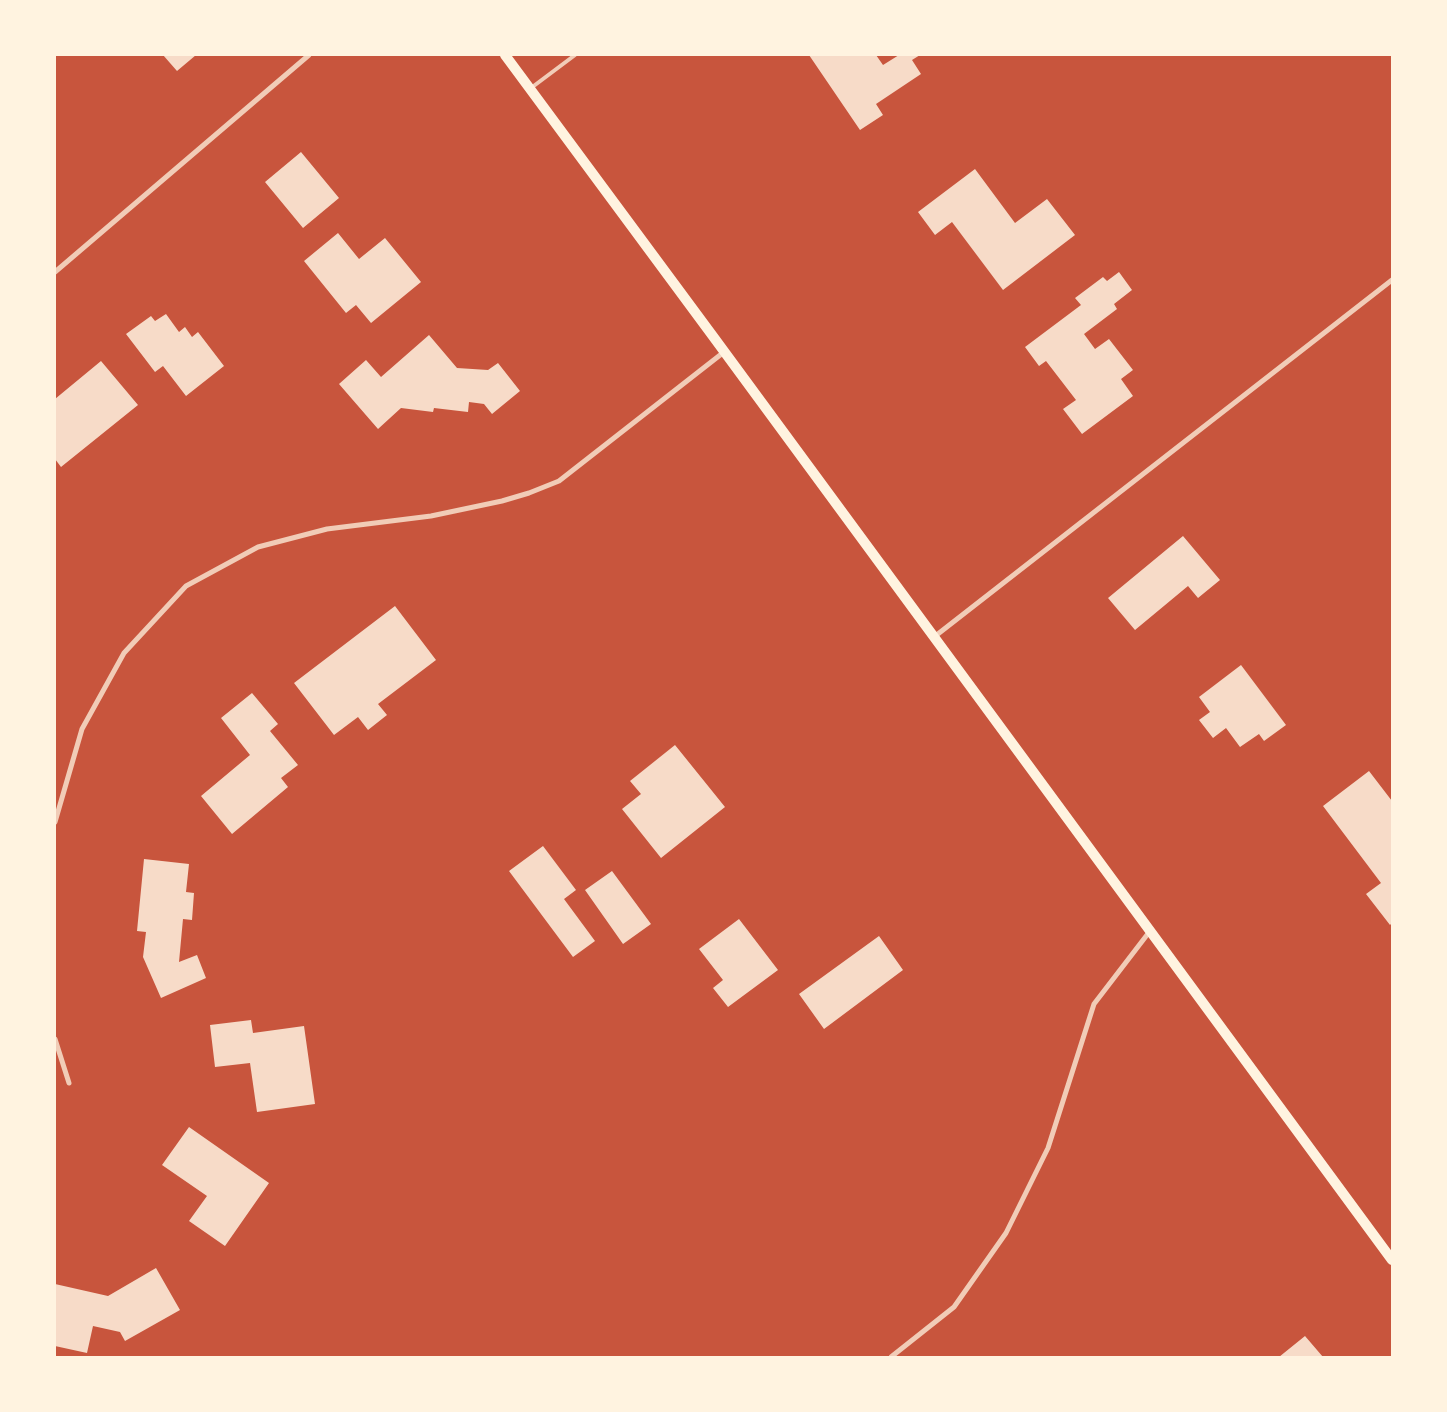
<!DOCTYPE html>
<style>
body{margin:0}
#map{position:relative;width:1447px;height:1412px;overflow:hidden;background:#c8553d;font-family:"Public Sans",sans-serif}
canvas{display:block}
.frame{position:absolute;inset:0;border:56px solid #fff3e0;pointer-events:none}
</style>
<div id="map">
<canvas width="1447" height="1412"></canvas>
<div class="frame"></div>
</div>
<script>
const ctx = document.querySelector('canvas').getContext('2d');
ctx.lineJoin = 'round';
function paint(path, color) {
  ctx.fillStyle = color;
  ctx.fill(path, 'evenodd');
}
function strokePath(path, color, width, dash) {
  ctx.strokeStyle = color;
  ctx.lineWidth = width;
  ctx.lineCap = dash ? 'butt' : 'round';
  ctx.setLineDash(dash || []);
  ctx.stroke(path);
}
paint(new Path2D(`
 M 163,55 L 196,55 L 177,71 Z
 M 809,55 L 876,55 L 883,65 L 899,55 L 920,55 L 912,60 L 921,74 L 876,104 L 883,115 L 860,130 Z
 M 301,152 L 339,198 L 303,228 L 265,182 Z
 M 975,169 L 1015,223 L 1047,199 L 1075,235 L 1003,290 L 952,222 L 935,235 L 918,212 Z
 M 338,233 L 359,259 L 385,238 L 421,282 L 371,323 L 356,305 L 346,313 L 304,261 Z
 M 1119,272 L 1132,290 L 1114,304 L 1117,309 L 1084,334 L 1095,349 L 1109,339 L 1133,370 L 1121,379 L 1133,396 L 1082,434 L 1063,409 L 1076,400 L 1046,361 L 1039,366 L 1025,347 L 1081,305 L 1075,298 L 1103,277 L 1107,281 Z
 M 166,314 L 179,332 L 185,327 L 192,337 L 198,332 L 224,366 L 186,396 L 163,366 L 155,372 L 126,334 L 151,316 L 155,321 Z
 M 429,335 L 457,368 L 488,370 L 498,363 L 520,391 L 492,414 L 484,404 L 469,402 L 468,412 L 434,408 L 433,412 L 401,408 L 378,429 L 339,384 L 366,360 L 381,377 Z
 M 101,361 L 138,405 L 61,467 L 55,459 L 55,399 Z
 M 1183,536 L 1220,580 L 1198,598 L 1188,586 L 1135,630 L 1108,598 Z
 M 395,606 L 436,660 L 378,704 L 387,715 L 368,730 L 358,717 L 334,735 L 294,683 Z
 M 1241,665 L 1286,725 L 1264,741 L 1259,734 L 1240,747 L 1226,728 L 1213,738 L 1199,720 L 1210,712 L 1199,697 Z
 M 252,693 L 278,724 L 270,731 L 298,765 L 281,778 L 288,787 L 232,834 L 201,796 L 250,755 L 221,718 Z
 M 675,745 L 725,807 L 661,858 L 622,809 L 641,794 L 630,781 Z
 M 1369,771 L 1392,801 L 1392,923 L 1390,925 L 1366,894 L 1381,883 L 1323,806 Z
 M 543,846 L 576,890 L 564,899 L 595,941 L 573,957 L 509,871 Z
 M 144,859 L 189,864 L 186,892 L 194,893 L 192,920 L 183,919 L 179,962 L 197,955 L 206,978 L 161,998 L 143,957 L 146,932 L 137,931 Z
 M 612,871 L 651,924 L 623,944 L 585,890 Z
 M 739,919 L 778,970 L 728,1007 L 713,988 L 723,980 L 699,949 Z
 M 879,936 L 903,970 L 824,1029 L 799,994 Z
 M 251,1020 L 253,1033 L 304,1026 L 315,1104 L 257,1112 L 250,1063 L 215,1067 L 210,1025 Z
 M 189,1127 L 269,1183 L 225,1246 L 189,1221 L 207,1196 L 162,1165 Z
 M 156,1268 L 180,1310 L 125,1341 L 120,1332 L 93,1326 L 87,1353 L 55,1346 L 55,1284 L 108,1296 Z
 M 1305,1336 L 1323,1357 L 1279,1357 Z`), '#f7dbc8');
strokePath(new Path2D(`
 M 531,88 L 575,55`), '#f1ccb7', 4);
strokePath(new Path2D(`
 M 55,272 L 309,55
 M 934,637 L 1392,280
 M 55,822 L 82,729 L 124,653 L 186,586 L 258,547 L 327,529 L 431,516 L 502,501 L 529,493 L 559,481 L 724,352
 M 55,1039 L 69,1083
 M 891,1357 L 954,1307 L 1006,1233 L 1048,1148 L 1094,1004 L 1150,931`), '#f1ccb7', 5);
strokePath(new Path2D(`
 M 505,55 L 715,339 L 1392,1260`), '#fff3e0', 10);
</script>
